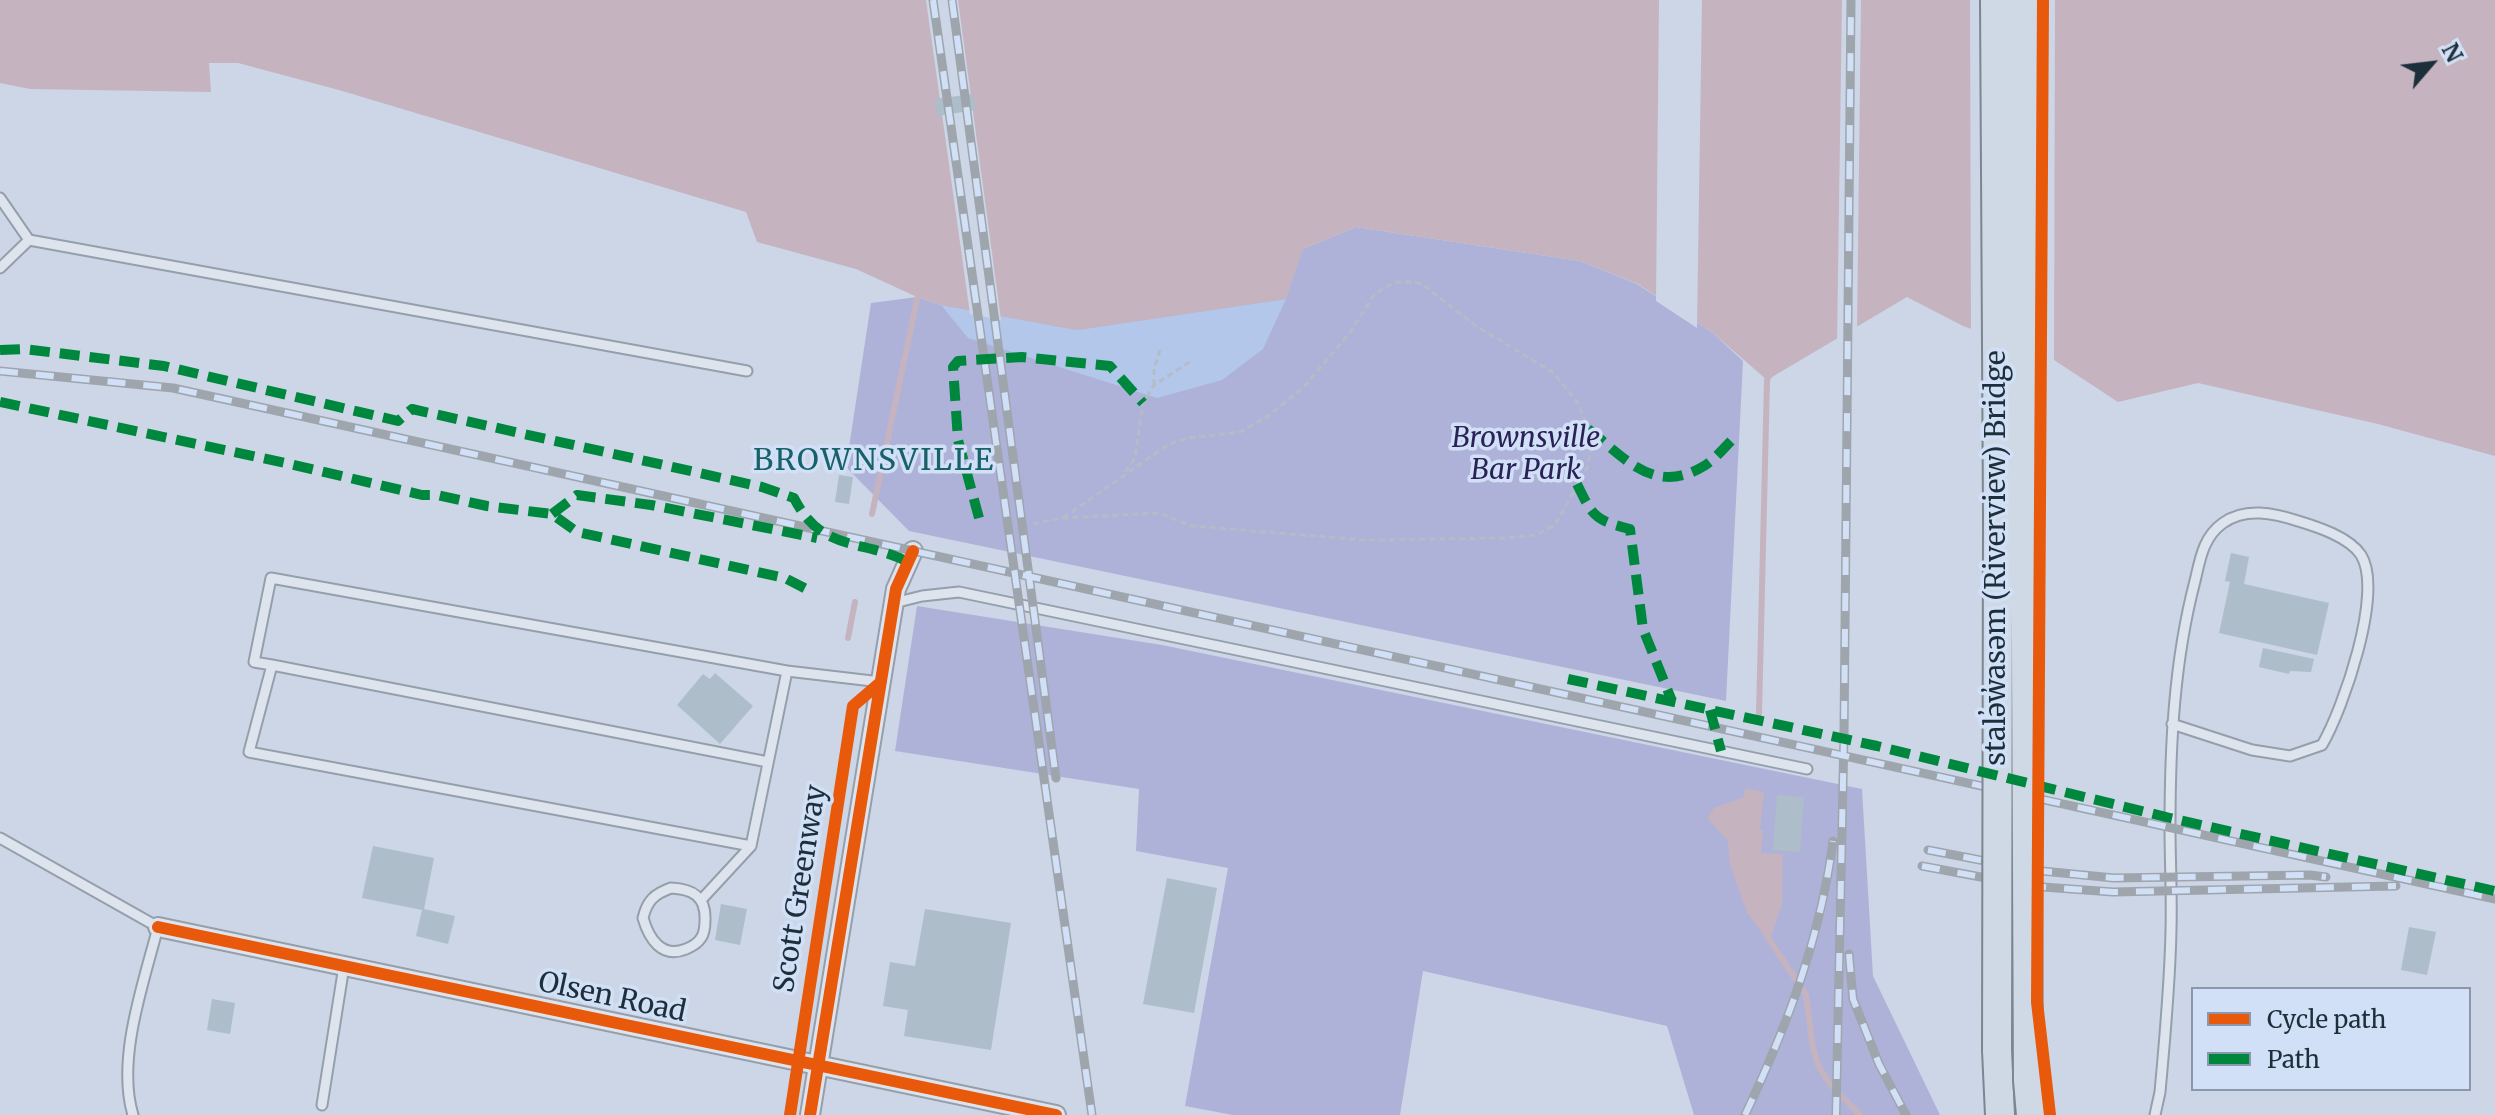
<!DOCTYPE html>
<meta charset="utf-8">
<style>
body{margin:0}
#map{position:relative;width:2495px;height:1115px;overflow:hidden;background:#ccd6e6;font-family:Merriweather,serif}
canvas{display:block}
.legend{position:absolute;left:2191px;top:987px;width:280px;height:104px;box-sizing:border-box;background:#d1e0f7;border:2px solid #8999ab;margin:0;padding:10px 14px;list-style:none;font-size:24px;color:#1d2f3a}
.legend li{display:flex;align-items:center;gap:16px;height:40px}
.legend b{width:40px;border:2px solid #8999ab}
.north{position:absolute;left:2391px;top:24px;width:80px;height:80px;-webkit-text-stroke:6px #d1e0f7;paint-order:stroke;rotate:62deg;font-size:22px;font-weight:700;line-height:32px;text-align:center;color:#1d2f3a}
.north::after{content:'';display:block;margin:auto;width:28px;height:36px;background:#1d2f3a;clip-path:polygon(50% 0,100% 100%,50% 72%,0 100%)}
</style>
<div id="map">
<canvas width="2495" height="1115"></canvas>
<ul class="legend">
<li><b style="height:10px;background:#e8590c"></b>Cycle path</li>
<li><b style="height:10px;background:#00873e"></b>Path</li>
</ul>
<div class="north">N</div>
</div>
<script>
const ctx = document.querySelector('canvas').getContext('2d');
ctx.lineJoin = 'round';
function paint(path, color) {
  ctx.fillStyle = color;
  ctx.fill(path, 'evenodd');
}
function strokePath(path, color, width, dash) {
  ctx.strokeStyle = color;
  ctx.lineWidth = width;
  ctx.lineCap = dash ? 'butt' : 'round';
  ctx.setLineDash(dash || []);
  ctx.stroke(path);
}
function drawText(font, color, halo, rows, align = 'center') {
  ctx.font = font + ' Merriweather,serif';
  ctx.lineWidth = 7;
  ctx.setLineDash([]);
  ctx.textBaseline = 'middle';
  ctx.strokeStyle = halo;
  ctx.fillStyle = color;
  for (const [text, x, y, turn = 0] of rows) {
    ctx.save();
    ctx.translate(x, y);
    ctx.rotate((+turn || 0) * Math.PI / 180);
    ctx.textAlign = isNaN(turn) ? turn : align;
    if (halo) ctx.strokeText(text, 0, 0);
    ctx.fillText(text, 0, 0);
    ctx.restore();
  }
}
paint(new Path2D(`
 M 1356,227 L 1580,261 L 1637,284 L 1713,333 L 1743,361 L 1726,701 L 909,531 L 846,467 L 871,303 L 917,297 L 941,305 L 1303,249 Z
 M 917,606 L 1162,645 L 1862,789 L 1873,976 L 1940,1115 L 1694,1115 L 1667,1026 L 1423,971 L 1400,1115 L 1233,1115 L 1185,1106 L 1228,868 L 1136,851 L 1139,789 L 895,751 Z`), '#aeb2d9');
paint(new Path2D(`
 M 1286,299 L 1263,349 L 1222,380 L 1157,398 L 968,338 L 941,305 L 1077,330 Z`), '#b2c7ea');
paint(new Path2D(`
 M 0,0 L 2495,0 L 2495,456 L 2378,424 L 2198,383 L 2118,402 L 2048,356 L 1963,326 L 1907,297 L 1767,380 L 1713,333 L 1638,284 L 1580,261 L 1356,227 L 1303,249 L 1286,299 L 1077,330 L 941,305 L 917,297 L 856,269 L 757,242 L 746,212 L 339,90 L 238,63 L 209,63 L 211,92 L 30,89 L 0,83 Z
 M 1745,788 L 1764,792 L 1760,830 L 1763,831 L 1761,853 L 1783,854 L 1782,904 L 1769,942 L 1747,913 L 1730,864 L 1728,841 L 1707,818 L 1714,808 L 1744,797 Z`), '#c5b3c0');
paint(new Path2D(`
 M 926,0 L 958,0 L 1001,320 L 970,314 Z
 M 1659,0 L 1702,0 L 1697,328 L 1656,301 Z
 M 1842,0 L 1861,0 L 1857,330 L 1837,342 Z
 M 1970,0 L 2055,0 L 2054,364 L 2046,360 L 1971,333 Z`), '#ccd6e6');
strokePath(new Path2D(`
 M 872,514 L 919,290
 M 848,638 L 855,602
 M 1759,714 L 1767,380 L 1770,374
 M 1767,936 L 1806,995 L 1813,1048 L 1818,1065 L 1829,1083 L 1860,1115`), '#c5b3c0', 6);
paint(new Path2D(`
 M 973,94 L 976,110 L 937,116 L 935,99 Z
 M 839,475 L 853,477 L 849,504 L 835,502 Z
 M 2231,553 L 2249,557 L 2244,584 L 2329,603 L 2317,655 L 2219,633 L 2230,582 L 2225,581 Z
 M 2263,648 L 2314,659 L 2311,672 L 2290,671 L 2289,674 L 2259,667 Z
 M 715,673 L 753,706 L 720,744 L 677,705 L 703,674 L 710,679 Z
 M 1777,795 L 1804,797 L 1800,852 L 1773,850 Z
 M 373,846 L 434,858 L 424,909 L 455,916 L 448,944 L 416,936 L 422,910 L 362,898 Z
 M 1167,878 L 1217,888 L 1194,1013 L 1143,1004 Z
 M 721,904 L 747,909 L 740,945 L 715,940 Z
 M 925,909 L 1011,923 L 991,1050 L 904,1036 L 908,1010 L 883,1006 L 890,962 L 915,966 Z
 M 2409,927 L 2436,932 L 2427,975 L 2401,970 Z
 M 212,999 L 235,1003 L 230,1034 L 207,1030 Z`), '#adbdca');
const lane = new Path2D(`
 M 0,198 L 29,240 L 0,268
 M 29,240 L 747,371
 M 894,603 L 922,596 L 959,592 L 1807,769
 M 272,665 L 768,762
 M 787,671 L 271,578 L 254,662 L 272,665 L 249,752 L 751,846 L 787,671 L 881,682
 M 0,838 L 158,927 C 144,982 116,1059 133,1115
 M 671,888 C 692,889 706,896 705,920 C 705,926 704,934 701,938 C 698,943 691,947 686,949 C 662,959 649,939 643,918 C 647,901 654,894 671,888 Z
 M 702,899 L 751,846
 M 322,1105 L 344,966
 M 2155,1115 L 2160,1092 C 2165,1038 2170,984 2171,930 C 2172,895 2170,861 2170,827 C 2170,745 2174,661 2195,581 C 2200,560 2203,537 2223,523 C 2245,507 2274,513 2298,521 C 2318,527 2349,537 2361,555 C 2384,592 2343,709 2322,745 L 2290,756 L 2252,750 L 2172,724`);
const street = new Path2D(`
 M 158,927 L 1056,1115
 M 810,1115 L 896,589 L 913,551`);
const primary = new Path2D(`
 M 1997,1050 L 2000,1115`);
strokePath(lane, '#959fab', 13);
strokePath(street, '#959fab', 22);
strokePath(primary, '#7c8690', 32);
strokePath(new Path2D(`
 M 1154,385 L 1154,369 L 1160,350
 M 1125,472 L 1135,458 L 1143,403 L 1154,385 L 1191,361
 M 1033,524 L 1063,518 L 1159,513 L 1192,526 L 1364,540 L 1505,538 L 1536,535 L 1553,526 L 1558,520 L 1588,466 L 1591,447 L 1588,429 L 1578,403 L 1554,373 L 1476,326 L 1422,284 L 1411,282 L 1398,282 L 1385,287 L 1374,295 L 1350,332 L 1304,387 L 1268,416 L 1240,432 L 1188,438 L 1169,444 L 1063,518`), '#b5bcc6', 3, [6, 4]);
strokePath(lane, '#dee4ee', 9);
strokePath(street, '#dee4ee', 18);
strokePath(primary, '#cfd9e5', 28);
const rail = new Path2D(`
 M 933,0 L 1092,1115
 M 952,0 L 1056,778
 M 0,371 L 173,388 L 2495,899
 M 1928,850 L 2032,870 L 2114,878 L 2310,875 L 2326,877
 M 1922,866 L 2029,886 L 2113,892 L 2396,886
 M 1849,954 L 1853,999 L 1879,1064 L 1906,1115
 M 1745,1115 C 1787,1026 1820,940 1833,841
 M 1836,1115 L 1844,734 L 1851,0`);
strokePath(rail, '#9ea5ad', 9);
strokePath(rail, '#d1e0f7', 6, [18]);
const primaryBridge = new Path2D(`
 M 1995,0 L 1998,517 L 1997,1050
 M 2023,0 L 2028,1080 L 2031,1115`);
strokePath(primaryBridge, '#7c8690', 32, []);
strokePath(primaryBridge, '#cfd9e5', 28);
strokePath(new Path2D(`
 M 0,350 L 24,349 L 164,366 L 398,421 L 412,409 L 762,487 L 794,498 C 822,553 860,538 908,562
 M 0,402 L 290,464 L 422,495 L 437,495 L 487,506 L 552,514 L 577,532 L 785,578 L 812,592
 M 1588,429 C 1625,458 1654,496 1704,466 C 1714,460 1723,449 1732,440
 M 1577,484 C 1593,517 1594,520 1630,529 L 1643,629 L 1672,701
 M 552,514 L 577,495 L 651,505 L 817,538
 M 979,518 L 958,440 L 953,367 L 958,361 L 1022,357 L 1110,366 L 1143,403
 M 1568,679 L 1877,746 L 2170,818 L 2495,891
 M 1710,710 L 1721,751`), '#00873e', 10, [20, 10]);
strokePath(new Path2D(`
 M 2043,0 L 2037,1002 L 2050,1115
 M 158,927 L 1056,1115
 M 790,1115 L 853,706 L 881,682
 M 810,1115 L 896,589 L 913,551`), '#e8590c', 12);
drawText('italic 28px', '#2a2257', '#d1e0f7', [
 ["Brownsville",1526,439],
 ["Bar Park",1526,471]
]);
drawText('28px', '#1d2f3a', '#d1e0f7', [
 ["stal̕əw̓asəm (Riverview) Bridge",1997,558,-90],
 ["Scott Greenway",801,889,-81],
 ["Olsen Road",612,998,12]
]);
ctx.letterSpacing = '2px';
drawText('30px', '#196169', '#d1e0f7', [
 ["BROWNSVILLE",874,462]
]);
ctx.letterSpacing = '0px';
</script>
